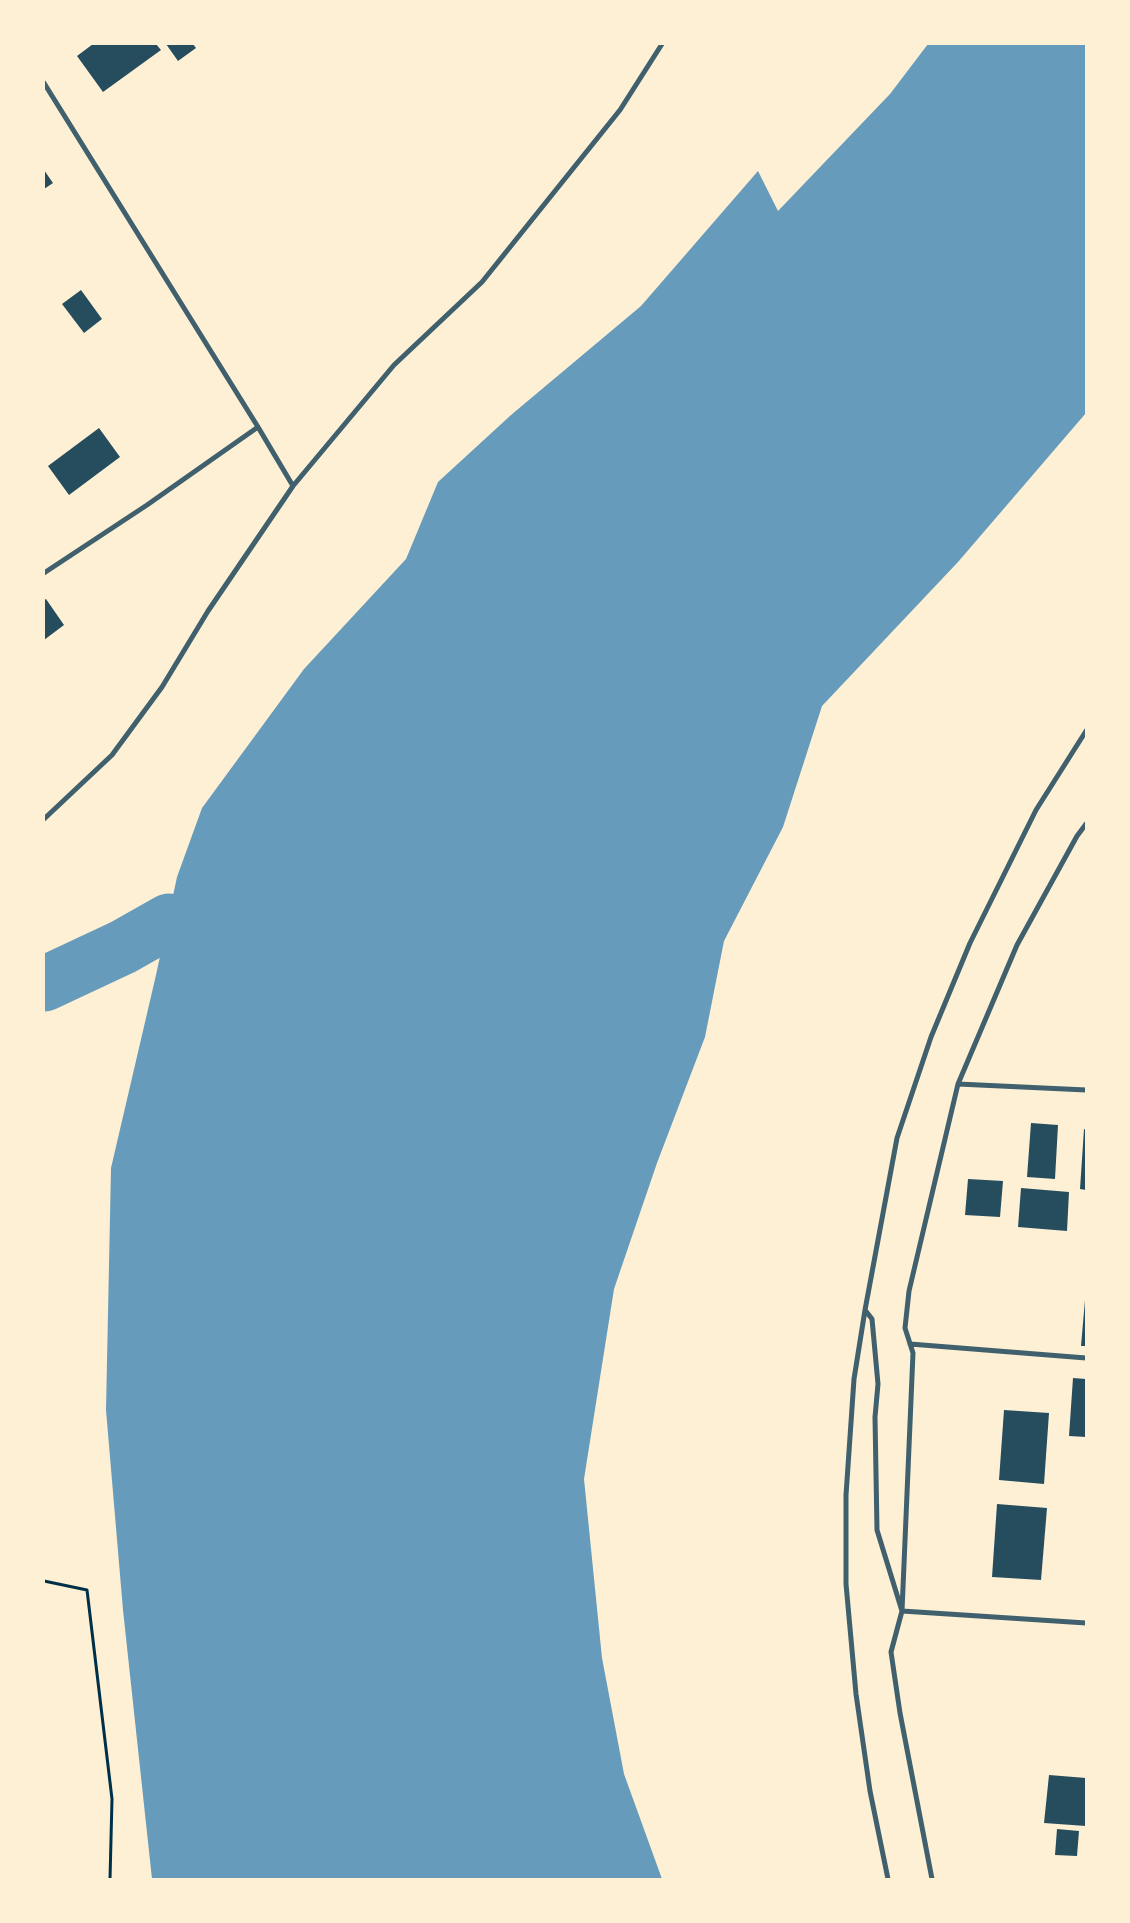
<!DOCTYPE html>
<style>
body{margin:0}
#map{position:relative;width:1130px;height:1923px;overflow:hidden;background:#fdf0d5;font-family:"PT Sans",sans-serif}
canvas{display:block}
.frame{position:absolute;inset:0;border:45px solid #fdf0d5;pointer-events:none}
</style>
<div id="map">
<canvas width="1130" height="1923"></canvas>
<div class="frame"></div>
</div>
<script>
const ctx = document.querySelector('canvas').getContext('2d');
ctx.lineJoin = 'round';
function paint(path, color) {
  ctx.fillStyle = color;
  ctx.fill(path, 'evenodd');
}
function strokePath(path, color, width, dash) {
  ctx.strokeStyle = color;
  ctx.lineWidth = width;
  ctx.lineCap = dash ? 'butt' : 'round';
  ctx.setLineDash(dash || []);
  ctx.stroke(path);
}
paint(new Path2D(`
 M 928,44 L 1086,44 L 1086,413 L 958,562 L 822,706 L 783,827 L 724,941 L 705,1037 L 657,1163 L 614,1289 L 584,1479 L 602,1658 L 624,1774 L 662,1879 L 152,1879 L 123,1610 L 106,1410 L 111,1168 L 156,975 L 177,877 L 202,808 L 304,669 L 406,559 L 438,482 L 511,415 L 641,306 L 758,171 L 778,211 L 890,94 Z`), '#669bbc');
strokePath(new Path2D(`
 M 44,984 L 123,947 L 169,921 L 241,938`), '#669bbc', 55);
paint(new Path2D(`
 M 93,44 L 156,44 L 161,50 L 103,92 L 77,56 Z
 M 166,44 L 193,44 L 196,48 L 178,61 Z
 M 44,170 L 53,183 L 44,189 Z
 M 81,290 L 102,319 L 84,333 L 62,304 Z
 M 99,428 L 120,457 L 69,495 L 48,466 Z
 M 46,599 L 64,625 L 44,640 L 44,600 Z
 M 1031,1123 L 1058,1125 L 1055,1179 L 1027,1177 Z
 M 1084,1129 L 1086,1130 L 1086,1190 L 1080,1189 Z
 M 968,1179 L 1003,1181 L 1000,1217 L 965,1215 Z
 M 1021,1188 L 1069,1192 L 1067,1231 L 1018,1227 Z
 M 1085,1300 L 1086,1300 L 1086,1346 L 1081,1346 Z
 M 1073,1378 L 1086,1379 L 1086,1437 L 1069,1436 Z
 M 1004,1410 L 1049,1413 L 1044,1484 L 999,1480 Z
 M 997,1504 L 1047,1508 L 1041,1580 L 992,1577 Z
 M 1049,1775 L 1086,1778 L 1086,1826 L 1044,1823 Z
 M 1057,1829 L 1079,1831 L 1077,1856 L 1055,1855 Z`), '#264d5e');
strokePath(new Path2D(`
 M 44,1581 L 87,1590 L 112,1799 L 110,1879`), '#003049', 3);
strokePath(new Path2D(`
 M 44,83 L 258,427
 M 293,486 L 394,365 L 482,282 L 620,110 L 662,44
 M 44,573 L 147,505 L 258,427 L 293,486 L 208,611 L 162,687 L 112,755 L 44,819
 M 958,1084 L 1086,1090
 M 865,1310 L 872,1319 L 878,1384 L 875,1417 L 877,1530 L 902,1611 L 1086,1623
 M 910,1344 L 1086,1358
 M 888,1879 L 870,1791 L 856,1694 L 846,1584 L 846,1495 L 854,1379 L 865,1310 L 897,1138 L 931,1037 L 970,943 L 1036,810 L 1086,731
 M 932,1879 L 900,1713 L 891,1652 L 902,1611 L 913,1353 L 905,1328 L 909,1291 L 958,1084 L 1017,945 L 1077,836 L 1086,824`), '#3f606c', 5);
</script>
